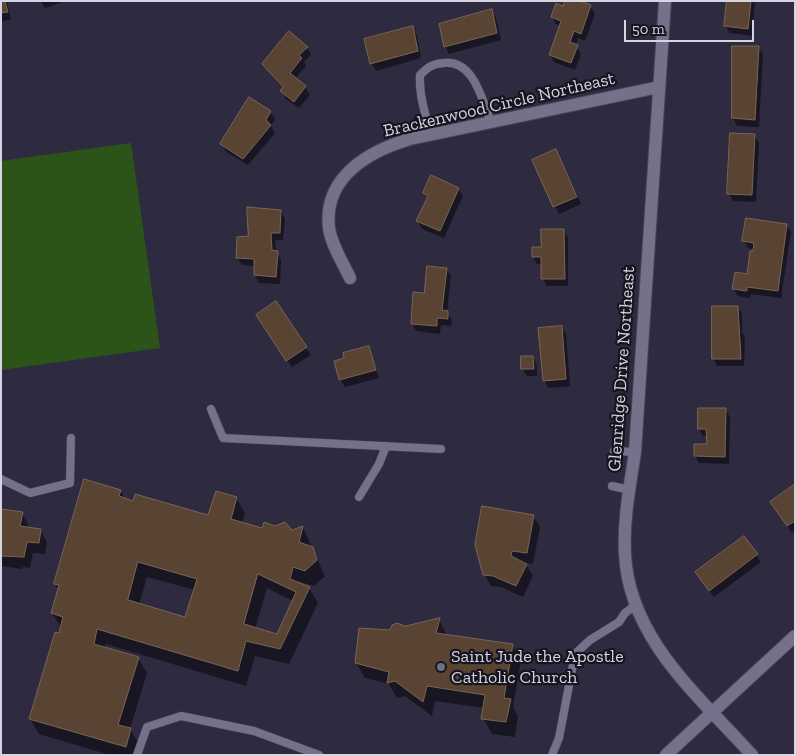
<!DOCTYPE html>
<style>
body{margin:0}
#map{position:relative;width:796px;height:756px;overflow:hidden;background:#2e2a40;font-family:"Zilla Slab",serif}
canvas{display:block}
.frame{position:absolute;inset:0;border:2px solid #d6d4e3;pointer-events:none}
.scale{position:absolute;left:624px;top:20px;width:130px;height:22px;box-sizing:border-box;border:2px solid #d6d4e3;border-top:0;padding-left:6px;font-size:15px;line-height:18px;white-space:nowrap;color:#d6d4e3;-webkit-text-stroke:4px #16151e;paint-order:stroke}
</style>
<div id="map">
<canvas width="796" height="756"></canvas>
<div class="frame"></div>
<div class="scale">50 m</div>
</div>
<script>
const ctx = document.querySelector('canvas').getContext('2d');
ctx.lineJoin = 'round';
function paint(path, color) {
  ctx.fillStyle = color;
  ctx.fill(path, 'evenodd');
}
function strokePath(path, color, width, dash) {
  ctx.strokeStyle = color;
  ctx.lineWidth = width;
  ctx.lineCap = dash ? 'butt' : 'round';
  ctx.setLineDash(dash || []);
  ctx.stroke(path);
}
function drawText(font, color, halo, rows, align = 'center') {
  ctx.font = font + ' "Zilla Slab",serif';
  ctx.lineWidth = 4.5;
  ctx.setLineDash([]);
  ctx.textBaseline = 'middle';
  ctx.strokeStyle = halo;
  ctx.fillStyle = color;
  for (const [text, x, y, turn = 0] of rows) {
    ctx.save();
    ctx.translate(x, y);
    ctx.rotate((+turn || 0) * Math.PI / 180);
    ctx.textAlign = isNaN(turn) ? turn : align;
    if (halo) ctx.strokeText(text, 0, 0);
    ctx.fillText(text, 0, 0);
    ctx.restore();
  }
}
paint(new Path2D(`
 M 131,143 L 160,348 L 1,370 L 1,161 Z`), '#2c5419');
paint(new Path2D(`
 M 1,1 L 7,1 L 11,19 L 1,22 Z
 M 41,1 L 66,1 L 45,8 Z
 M 728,1 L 755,1 L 752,36 L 730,33 L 725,25 Z
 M 590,6 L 595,14 L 585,41 L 578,38 L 576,46 L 581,54 L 575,70 L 554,62 L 550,55 L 561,26 L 556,24 L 552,17 L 564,8 Z
 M 492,11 L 496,18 L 501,40 L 449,54 L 445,46 Z
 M 413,28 L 417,35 L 421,58 L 376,71 L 371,63 Z
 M 307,47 L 311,55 L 304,62 L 306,66 L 295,79 L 305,87 L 310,95 L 299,108 L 286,99 L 282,91 L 283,89 L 263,64 Z
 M 758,47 L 763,54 L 759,127 L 737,126 L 733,118 Z
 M 270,112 L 275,119 L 271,126 L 275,133 L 248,165 L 226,152 L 222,144 Z
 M 754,135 L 759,143 L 756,202 L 733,201 L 729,194 Z
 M 560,158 L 581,204 L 559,214 L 534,161 Z
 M 458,189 L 463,196 L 444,238 L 422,229 L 418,221 L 428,199 L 425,193 Z
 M 281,211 L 285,219 L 283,240 L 275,240 L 276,252 L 281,260 L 280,284 L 259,283 L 255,275 L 255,266 L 242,265 L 237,257 L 249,237 Z
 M 786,225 L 791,232 L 781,298 L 751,294 L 750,298 L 738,296 L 733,289 L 748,275 L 755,249 L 748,248 L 744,241 Z
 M 563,230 L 568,237 L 568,286 L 547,286 L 543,279 L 542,264 L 537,264 L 533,257 Z
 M 446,269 L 451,276 L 447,312 L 452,320 L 451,326 L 441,325 L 440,334 L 416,331 L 412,324 L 425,294 Z
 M 275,303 L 311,355 L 292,367 L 261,323 Z
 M 738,307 L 742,314 L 742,332 L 745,337 L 744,366 L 717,366 L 713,358 Z
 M 561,327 L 566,334 L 570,386 L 548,388 L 544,380 Z
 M 369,347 L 379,378 L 345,387 L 340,379 Z
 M 533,357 L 537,365 L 537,376 L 527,376 L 522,368 Z
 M 725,409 L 730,417 L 729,464 L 699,463 L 695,456 L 708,445 L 708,436 L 703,436 L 699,429 Z
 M 795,486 L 795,531 L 792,533 L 776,510 Z
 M 121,491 L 125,499 L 134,503 L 209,517 L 236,498 L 245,513 L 242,524 L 263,530 L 292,531 L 303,528 L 325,576 L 314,586 L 297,581 L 297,583 L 309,588 L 318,603 L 289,664 L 255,656 L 246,686 L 106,644 L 105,648 L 138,658 L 147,673 L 130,729 L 139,744 L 136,755 L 110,755 L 39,734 L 30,719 L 61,628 L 52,613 L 59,590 L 55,584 ZM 147,577 L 195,590 L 186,619 L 139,605 ZM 267,588 L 293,601 L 277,635 L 255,629 Z
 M 1,510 L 22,513 L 28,524 L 28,528 L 40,530 L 47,542 L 45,554 L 33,553 L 30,568 L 22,567 L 22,569 L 1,566 Z
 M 533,516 L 540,527 L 533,564 L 525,563 L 533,576 L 523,597 L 501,587 L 491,586 L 485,575 Z
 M 744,537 L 761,562 L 714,597 L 701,580 Z
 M 439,619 L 447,636 L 512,645 L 521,660 L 513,707 L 518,716 L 515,737 L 492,734 L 483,718 L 484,708 L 435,701 L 432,716 L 405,696 L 397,698 L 389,684 L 365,678 L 356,663 L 391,632 Z`), '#0007');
const building = new Path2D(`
 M 1,1 L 5,1 L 8,12 L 1,13 Z
 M 565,1 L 580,1 L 591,5 L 581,34 L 574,31 L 570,42 L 578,45 L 571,63 L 549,55 L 561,21 L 551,17 L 556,3 L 563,6 Z
 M 727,1 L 751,1 L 748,29 L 724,26 Z
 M 492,9 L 497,33 L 444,47 L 439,24 Z
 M 413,26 L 418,51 L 370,64 L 364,39 Z
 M 289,31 L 308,47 L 299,55 L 302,58 L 290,73 L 306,86 L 294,102 L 280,91 L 283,87 L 262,64 Z
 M 732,46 L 759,46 L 755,120 L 732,118 Z
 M 249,97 L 271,111 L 266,120 L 271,125 L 243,159 L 220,144 Z
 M 730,133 L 755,134 L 752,195 L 727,194 Z
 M 556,149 L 577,197 L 553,207 L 532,160 Z
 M 431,175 L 459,188 L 440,231 L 416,221 L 428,196 L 423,193 Z
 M 247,207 L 281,210 L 280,233 L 271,233 L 272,250 L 278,251 L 276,277 L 254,275 L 254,259 L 236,258 L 237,237 L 248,236 Z
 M 746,218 L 787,224 L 778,291 L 747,287 L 747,291 L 732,289 L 735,272 L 747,274 L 750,251 L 753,251 L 754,243 L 742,241 Z
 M 541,229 L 564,229 L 565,279 L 541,279 L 541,257 L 532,257 L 532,247 L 541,247 Z
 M 427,266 L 447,268 L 442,310 L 448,311 L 448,319 L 437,318 L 437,326 L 411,324 L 413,292 L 424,293 Z
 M 276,301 L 307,347 L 286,361 L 256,315 Z
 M 712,306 L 738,306 L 741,359 L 712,359 Z
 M 562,326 L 566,379 L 543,381 L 538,328 Z
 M 369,346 L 376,370 L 339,380 L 334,361 L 344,358 L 343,353 Z
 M 521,356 L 533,356 L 534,369 L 521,369 Z
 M 698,408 L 726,408 L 725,457 L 694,456 L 694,444 L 707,444 L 706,429 L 698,429 Z
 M 84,479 L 121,490 L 119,496 L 133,501 L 135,494 L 208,515 L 216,491 L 237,497 L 231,519 L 262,528 L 264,522 L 275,526 L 285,522 L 292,530 L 303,526 L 299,542 L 313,547 L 317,560 L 305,571 L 293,567 L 290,579 L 310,587 L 280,649 L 246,641 L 238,671 L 97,629 L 94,644 L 139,657 L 118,725 L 131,728 L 126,747 L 29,719 L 55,632 L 59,633 L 63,617 L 51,613 L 59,585 L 54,584 ZM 138,562 L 197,579 L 185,617 L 128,600 ZM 258,574 L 296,592 L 277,634 L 244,624 Z
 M 795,484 L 795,521 L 787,526 L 770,502 Z
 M 482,506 L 534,515 L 527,553 L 512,551 L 511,556 L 527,564 L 516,586 L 493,576 L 483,575 L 475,545 Z
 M 1,509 L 23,512 L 20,526 L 41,529 L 39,543 L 27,542 L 24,557 L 1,556 Z
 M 744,536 L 758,554 L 709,591 L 695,572 Z
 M 440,618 L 436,633 L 513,644 L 504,698 L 511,699 L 506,722 L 481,719 L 485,695 L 427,686 L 423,702 L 395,681 L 387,683 L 389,672 L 355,663 L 359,628 L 390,630 L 392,625 L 397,623 L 405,626 Z`);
paint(building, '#594434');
strokePath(building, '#7b6553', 1);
const lane = new Path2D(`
 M 432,135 C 425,115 419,96 420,75 C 428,67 432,64 444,63 C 474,60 482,100 491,122
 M 211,409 L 223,438 L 441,449
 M 614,451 L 635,452
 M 1,479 L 30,493 L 70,483 L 71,438
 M 612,486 L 630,490
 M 359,497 L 379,464 L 386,446
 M 137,755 L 147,727 L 181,716 L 254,731 L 319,755
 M 552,755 L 559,738 L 575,654 L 590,640 L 619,622 L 625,613 L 636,605`);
const street = new Path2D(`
 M 665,1 L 635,452 C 630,486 623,520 625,554 C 629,639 699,696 752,755
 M 350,278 C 343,263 331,244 329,228 C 323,177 369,151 410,139 L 659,87
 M 666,755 L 795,636`);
strokePath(lane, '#484557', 9);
strokePath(street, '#484557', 14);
strokePath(lane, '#75718b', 8);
strokePath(street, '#75718b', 12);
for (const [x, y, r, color] of [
 [441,667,5,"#6b7280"]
]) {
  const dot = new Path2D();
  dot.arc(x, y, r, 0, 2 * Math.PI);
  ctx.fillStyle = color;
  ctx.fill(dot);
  strokePath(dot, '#16151e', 2);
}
drawText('18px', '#d6d4e3', '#16151e', [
 ["Brackenwood Circle Northeast",499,105,-13],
 ["Glenridge Drive Northeast",622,369,-86]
]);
drawText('18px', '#d6d4e3', '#16151e', [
 ["Saint Jude the Apostle",451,657],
 ["Catholic Church",451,678]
], 'left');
</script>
